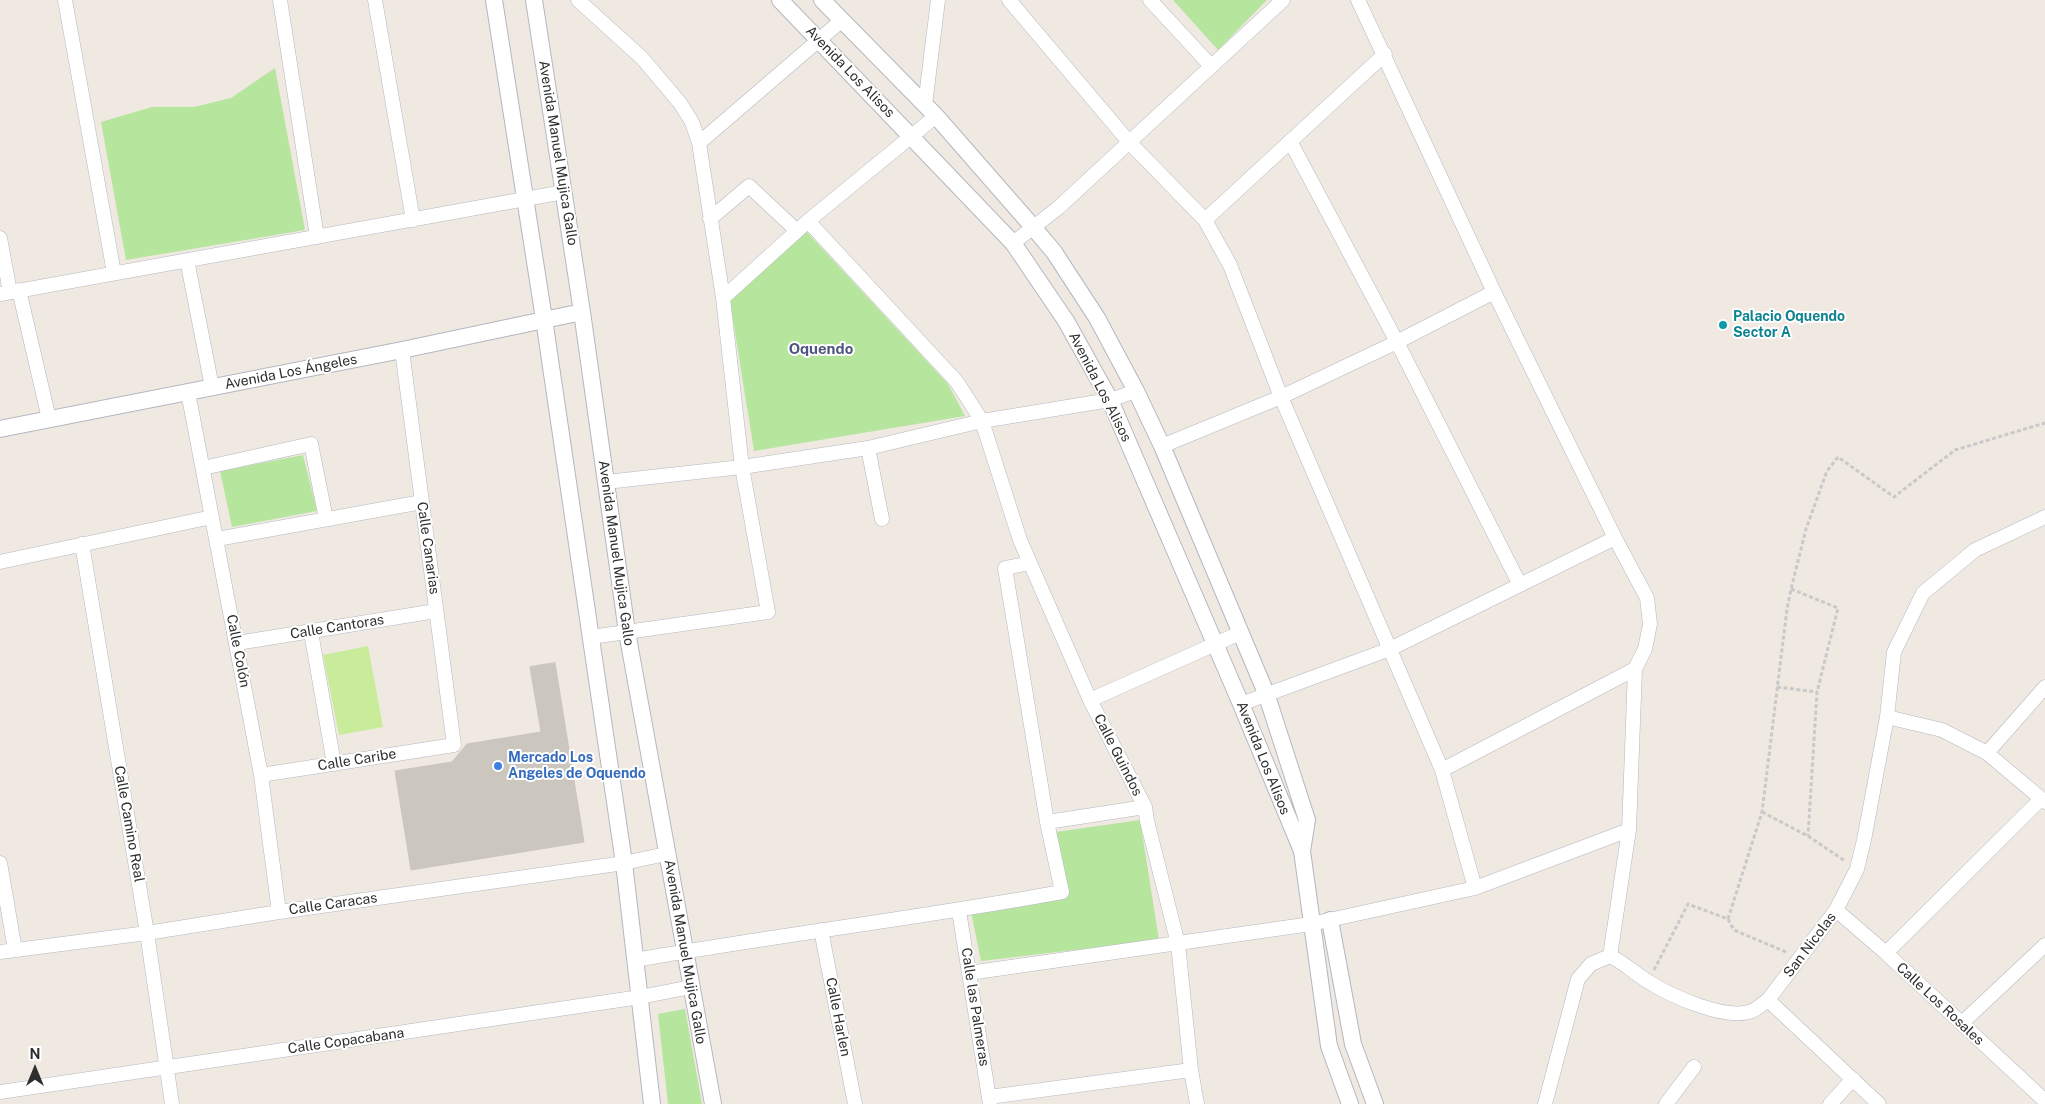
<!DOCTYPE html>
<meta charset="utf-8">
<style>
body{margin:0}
#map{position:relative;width:2045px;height:1104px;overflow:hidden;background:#efe9e1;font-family:"Public Sans",sans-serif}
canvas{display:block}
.north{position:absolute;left:10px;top:1044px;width:50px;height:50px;-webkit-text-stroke:4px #fff;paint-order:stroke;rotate:0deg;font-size:14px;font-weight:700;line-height:20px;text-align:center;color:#2e2e2e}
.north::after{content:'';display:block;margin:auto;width:18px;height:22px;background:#2e2e2e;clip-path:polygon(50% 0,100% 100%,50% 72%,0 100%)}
</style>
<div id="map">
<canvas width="2045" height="1104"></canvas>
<div class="north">N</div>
</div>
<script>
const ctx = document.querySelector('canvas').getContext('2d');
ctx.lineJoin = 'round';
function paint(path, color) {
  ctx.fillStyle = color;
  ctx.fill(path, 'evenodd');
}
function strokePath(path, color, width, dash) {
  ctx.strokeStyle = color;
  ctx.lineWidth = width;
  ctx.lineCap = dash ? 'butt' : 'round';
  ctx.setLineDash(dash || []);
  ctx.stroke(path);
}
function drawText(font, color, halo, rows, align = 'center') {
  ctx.font = font + ' "Public Sans",sans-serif';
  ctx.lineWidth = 4;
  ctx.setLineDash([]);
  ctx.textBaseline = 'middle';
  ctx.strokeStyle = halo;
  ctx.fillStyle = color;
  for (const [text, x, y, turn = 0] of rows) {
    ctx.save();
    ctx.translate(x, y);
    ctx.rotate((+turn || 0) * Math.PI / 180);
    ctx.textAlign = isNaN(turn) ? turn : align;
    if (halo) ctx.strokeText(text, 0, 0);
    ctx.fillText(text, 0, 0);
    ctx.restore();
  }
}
paint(new Path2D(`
 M 1173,0 L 1267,0 L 1218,50 Z
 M 275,68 L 305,230 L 126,260 L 101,122 L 152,107 L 194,107 L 231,98 Z
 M 806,231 L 948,384 L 965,416 L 754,451 L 730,301 Z
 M 303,455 L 317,511 L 232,527 L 220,471 Z
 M 1140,820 L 1159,940 L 981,961 L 971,912 L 1068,896 L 1056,832 Z
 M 685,1009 L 702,1104 L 668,1104 L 658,1014 Z`), '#b6e59e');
paint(new Path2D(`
 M 368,646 L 383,727 L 339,735 L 323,655 Z`), '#c9ec9a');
const building = new Path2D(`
 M 555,663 L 584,842 L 411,870 L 395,771 L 452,762 L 467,744 L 541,732 L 530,667 Z`);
paint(building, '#cbc7bf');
strokePath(building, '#cbc5ba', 1);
const minor = new Path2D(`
 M 65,0 L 114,273
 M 280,0 L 317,237
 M 375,0 L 413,220
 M 578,0 L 642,58 L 680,103 L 692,122 L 699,143 L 723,298 L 742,467 L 768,612 L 591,637
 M 1009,0 L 1129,142 L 1205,220 L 1230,265 L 1281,397 L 1442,770 L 1475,888
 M 1150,0 L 1211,66
 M 1358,0 L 1494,292 L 1615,538 L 1647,598 L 1650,624 L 1645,649 L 1635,669 L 1629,830 L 1610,956 L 1591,964 L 1578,979 L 1545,1104
 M 925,105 L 938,0
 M 1290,141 L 1397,342 L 1520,585
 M 699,143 L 841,21
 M 710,219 L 749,186 L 797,231
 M 1205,220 L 1385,54
 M 808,221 L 957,382 L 982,421 L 1020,540 L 1090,700 L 1145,807 L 1147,821 L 1178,944 L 1191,1070 L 1197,1104
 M 0,238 L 10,292
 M 1013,243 L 1058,208 L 1283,0
 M 187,260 L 212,387
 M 19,290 L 49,419
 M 0,294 L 564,192
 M 723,298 L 808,221 L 936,116
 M 188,392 L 261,775 L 279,912
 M 1162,446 L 1281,397 L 1397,342 L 1494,292
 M 868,448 L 882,519
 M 203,468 L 311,444 L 326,519
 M 606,482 L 742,467 L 868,448 L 982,421 L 1110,400 L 1136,391
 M 217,539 L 422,502
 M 82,544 L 147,933 L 172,1104
 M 0,562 L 212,517
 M 311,632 L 334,764
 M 237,643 L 436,611
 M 1090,700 L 1240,633
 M 1241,704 L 1390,649 L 1615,538
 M 1887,717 L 1942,730 L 1987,753 L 2045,802
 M 1987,753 L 2045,687
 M 1442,770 L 1635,669
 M 261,775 L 454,745 L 402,350
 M 1047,822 L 1145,807
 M 0,863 L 15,950
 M 1836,910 L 1886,953 L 2043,1099
 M 959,911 L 990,1104
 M 821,930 L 855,1104
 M 0,952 L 147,933 L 279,912 L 624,863 L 666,854
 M 1886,953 L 2041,799
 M 1610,956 C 1625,963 1635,974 1649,982 C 1671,996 1726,1021 1752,1011 C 1757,1009 1763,1003 1768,1000 L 1836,910 L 1857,869 L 1864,840 L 1887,717 L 1894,652 L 1923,593 L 1975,550 L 2045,517
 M 635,960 C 777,935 920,918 1062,892 L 1047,822 L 1005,568 L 1030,563
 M 969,973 L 1311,924 L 1475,888 L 1629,830
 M 1768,1000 L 1879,1104
 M 1962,1023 L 2045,945
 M 0,1092 L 640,997 L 691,987
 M 989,1097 L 1191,1070
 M 1666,1104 L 1694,1067
 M 1830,1104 L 1853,1079`);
const tertiary = new Path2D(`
 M 494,0 L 544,319 L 624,863 L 652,1104
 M 534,0 L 582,312 L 627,632 L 713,1104
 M 780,0 L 1013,243 L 1066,321 L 1110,400 L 1241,704 L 1302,851
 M 822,0 L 936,116 L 1033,227 L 1054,252 L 1097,318 L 1136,391 L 1162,446 L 1266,693 L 1307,820 L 1302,851 L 1329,1046 L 1350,1104
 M 0,429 L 402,350 L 582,312
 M 1330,920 L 1353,1044 L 1375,1104`);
strokePath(minor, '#b4b7c1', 15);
strokePath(tertiary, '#b4b7c1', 18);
strokePath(new Path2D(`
 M 1791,589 L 1838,608 L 1817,692 L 1808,836
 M 1777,687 L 1817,692
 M 1762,812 L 1808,836 L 1845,861
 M 1728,919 L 1762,812 L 1787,609 L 1791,589 L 1806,529 L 1827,471 L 1838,457 L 1894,497 L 1955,450 L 2045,423
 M 1654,970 L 1688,904 L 1728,919 L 1734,930 L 1786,952`), '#c9c9c9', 3, [4, 2.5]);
strokePath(minor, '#fff', 14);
strokePath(tertiary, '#fff', 16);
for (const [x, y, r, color] of [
 [1723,325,5,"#0f9aa8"],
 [498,766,5,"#3f7fe0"]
]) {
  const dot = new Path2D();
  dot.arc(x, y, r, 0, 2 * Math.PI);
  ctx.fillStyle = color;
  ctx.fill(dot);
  strokePath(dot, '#fff', 2);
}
drawText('14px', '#2e2e2e', '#fff', [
 ["Avenida Los Alisos",850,72,46],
 ["Avenida Manuel Mujica Gallo",558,153,81],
 ["Avenida Los Ángeles",291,372,-11],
 ["Avenida Los Alisos",1100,387,63],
 ["Calle Canarias",428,548,82],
 ["Avenida Manuel Mujica Gallo",616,553,82],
 ["Calle Cantoras",337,627,-9],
 ["Calle Colón",238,651,79],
 ["Calle Guindos",1118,755,63],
 ["Avenida Los Alisos",1263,758,68],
 ["Calle Caribe",357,760,-9],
 ["Calle Camino Real",129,824,80],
 ["Calle Caracas",333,904,-8],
 ["San Nicolas",1810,945,-53],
 ["Avenida Manuel Mujica Gallo",685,952,80],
 ["Calle Los Rosales",1940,1004,43],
 ["Calle las Palmeras",975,1007,81],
 ["Calle Harlen",838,1017,79],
 ["Calle Copacabana",346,1041,-8]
]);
drawText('bold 14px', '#0d838f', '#fff', [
 ["Palacio Oquendo",1733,317],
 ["Sector A",1733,333]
], 'left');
drawText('bold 14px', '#366cbe', '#fff', [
 ["Mercado Los",508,758],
 ["Angeles de Oquendo",508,774]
], 'left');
drawText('bold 15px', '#4d5680', '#fff', [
 ["Oquendo",821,349]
]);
</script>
